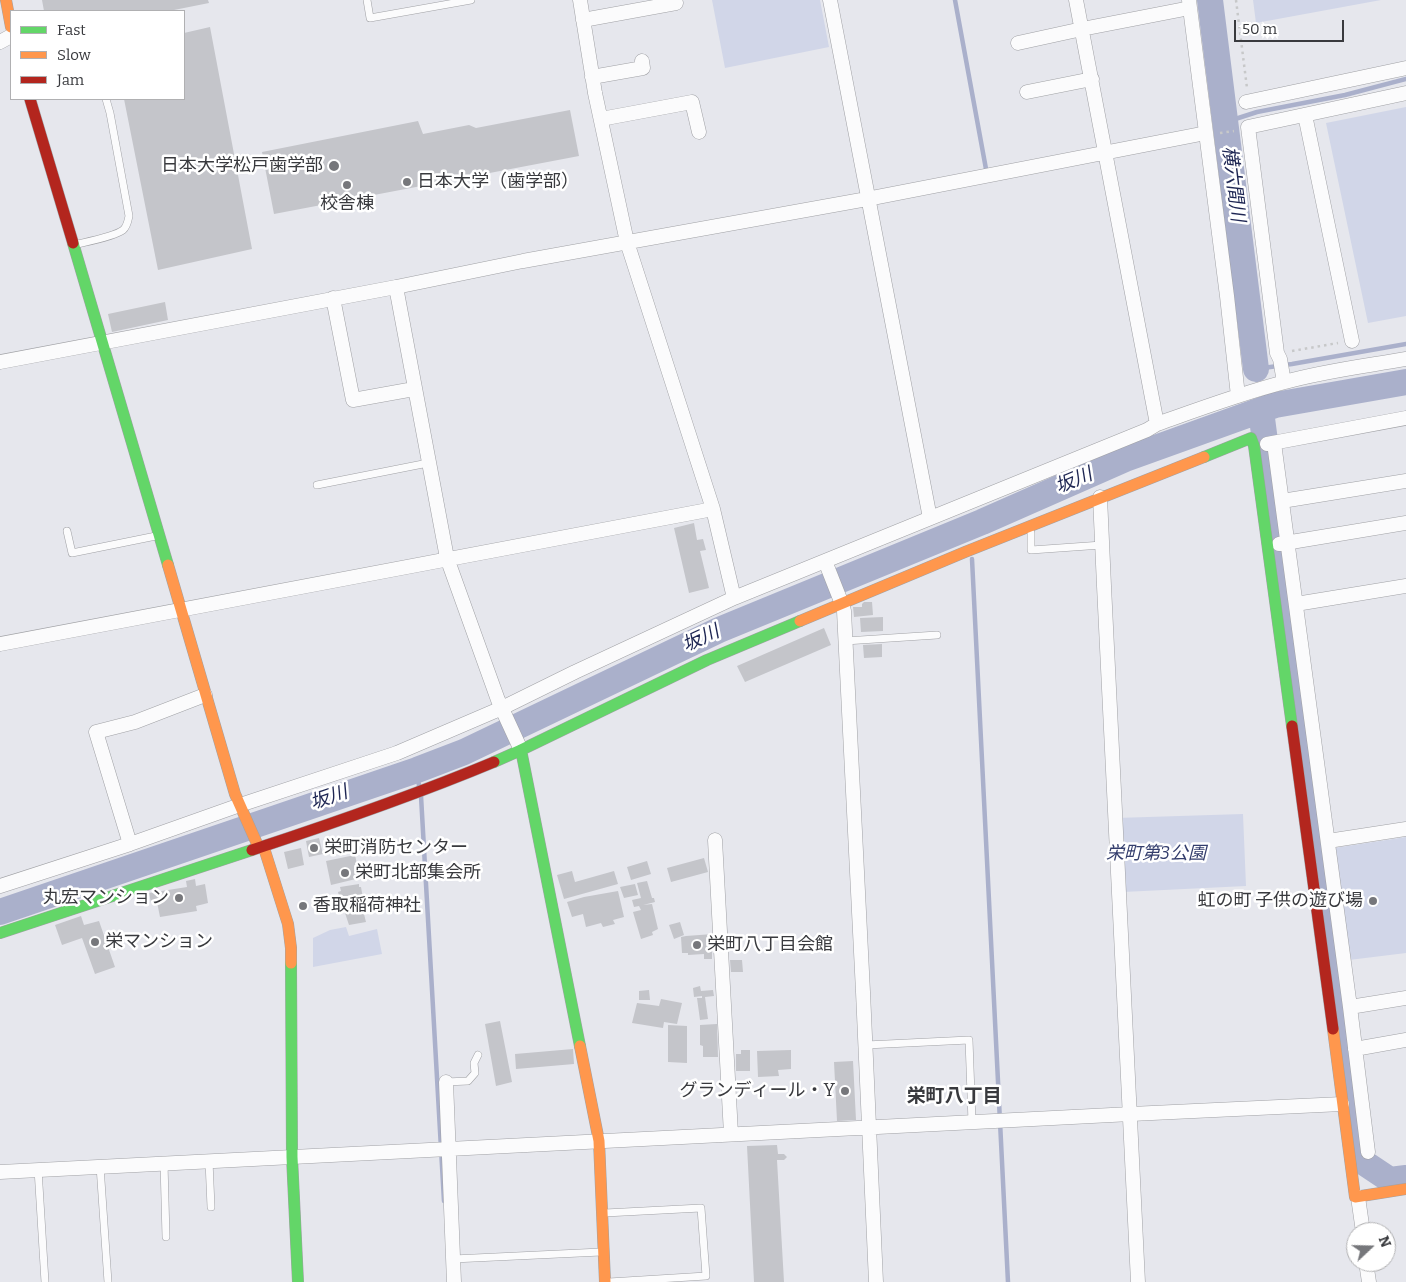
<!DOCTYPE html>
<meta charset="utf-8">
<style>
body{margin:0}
#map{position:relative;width:1406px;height:1282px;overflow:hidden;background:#e6e7ed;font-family:Bitter,serif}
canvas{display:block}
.legend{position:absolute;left:10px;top:10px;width:175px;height:90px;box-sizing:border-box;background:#fff;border:1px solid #b0b0b2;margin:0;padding:6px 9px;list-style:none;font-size:15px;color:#393a3e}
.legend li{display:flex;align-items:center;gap:10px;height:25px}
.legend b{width:25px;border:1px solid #b0b0b2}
.north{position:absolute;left:1346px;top:1222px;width:50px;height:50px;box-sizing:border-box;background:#fff;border:1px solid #b0b0b2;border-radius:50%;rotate:69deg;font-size:14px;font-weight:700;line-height:20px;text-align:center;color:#393a3e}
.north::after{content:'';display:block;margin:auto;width:18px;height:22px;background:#76777b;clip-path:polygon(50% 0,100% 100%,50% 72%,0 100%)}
.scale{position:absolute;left:1234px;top:20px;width:110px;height:22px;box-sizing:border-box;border:2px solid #393a3e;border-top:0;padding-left:6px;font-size:15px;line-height:18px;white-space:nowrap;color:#393a3e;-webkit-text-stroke:4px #fff;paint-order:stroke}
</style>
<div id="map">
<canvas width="1406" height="1282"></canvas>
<ul class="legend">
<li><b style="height:6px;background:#63d668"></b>Fast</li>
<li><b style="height:6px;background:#ff974d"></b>Slow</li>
<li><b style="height:6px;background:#b3261e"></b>Jam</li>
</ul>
<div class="north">N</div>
<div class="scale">50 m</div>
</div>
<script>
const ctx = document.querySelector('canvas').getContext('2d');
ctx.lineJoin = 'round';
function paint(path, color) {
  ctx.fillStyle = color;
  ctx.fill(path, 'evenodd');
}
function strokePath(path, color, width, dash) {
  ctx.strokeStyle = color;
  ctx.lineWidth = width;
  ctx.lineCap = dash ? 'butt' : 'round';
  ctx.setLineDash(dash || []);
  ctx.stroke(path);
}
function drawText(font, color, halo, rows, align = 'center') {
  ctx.font = font + ' Bitter,"Noto Sans JP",serif';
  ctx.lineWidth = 5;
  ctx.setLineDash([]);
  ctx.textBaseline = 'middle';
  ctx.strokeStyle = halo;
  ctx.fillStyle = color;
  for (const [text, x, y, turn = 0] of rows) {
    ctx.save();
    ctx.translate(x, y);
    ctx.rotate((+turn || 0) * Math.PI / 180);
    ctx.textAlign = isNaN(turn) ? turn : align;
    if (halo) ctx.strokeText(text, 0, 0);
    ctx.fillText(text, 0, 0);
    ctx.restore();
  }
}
paint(new Path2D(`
 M 712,0 L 820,0 L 829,47 L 725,68 Z
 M 1253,0 L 1381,0 L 1256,23 Z
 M 1406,107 L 1406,316 L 1368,323 L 1326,123 Z
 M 1243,814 L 1246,886 L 1123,892 L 1116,818 Z
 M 1406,837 L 1406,953 L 1349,960 L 1334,848 Z
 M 346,927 L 349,936 L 377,929 L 382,954 L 313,967 L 313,938 L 330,930 Z`), '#d1d6e8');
strokePath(new Path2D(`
 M 955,0 L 986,169
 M 1226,122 L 1257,112 L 1345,95 L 1406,79
 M 1256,369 L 1292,364 L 1406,344
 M 972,559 L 1008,1282
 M 417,770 L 419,786
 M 421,796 L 444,1201`), '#aab0cb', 4.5);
strokePath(new Path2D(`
 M 1210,0 L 1256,369
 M 1261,411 L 1360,1160 L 1390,1180 L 1406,1178
 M 0,912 L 417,770 L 464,752 L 719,630 L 982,522 L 1125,459 L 1275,405 L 1406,382`), '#aab0cb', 26);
paint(new Path2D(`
 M 42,0 L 208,0 L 209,3 L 169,11 L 44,11 Z
 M 210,27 L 252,249 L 158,270 L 124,99 L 184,99 L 184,33 Z
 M 570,110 L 579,156 L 274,214 L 262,152 L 418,121 L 423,134 L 469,125 L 476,128 Z
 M 165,302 L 168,320 L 112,332 L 108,314 Z
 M 694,523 L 697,540 L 703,539 L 706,550 L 700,551 L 709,588 L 689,593 L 674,528 Z
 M 864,602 L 872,602 L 873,615 L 854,617 L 853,607 L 862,607 L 862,604 Z
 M 883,617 L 883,631 L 861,632 L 860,618 Z
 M 824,628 L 831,645 L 745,682 L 737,666 Z
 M 882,644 L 882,657 L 864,658 L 863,645 Z
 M 319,838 L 323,854 L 309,857 L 306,841 Z
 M 301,848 L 304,865 L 288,869 L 284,852 Z
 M 355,855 L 360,878 L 331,885 L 326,861 Z
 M 704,858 L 708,872 L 671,882 L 667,868 Z
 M 647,861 L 651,874 L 631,880 L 627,867 Z
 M 572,871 L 575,882 L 614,871 L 618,884 L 564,899 L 557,875 Z
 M 195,879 L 196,886 L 205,884 L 208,903 L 196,906 L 197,911 L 160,917 L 157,902 L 151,903 L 149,893 L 187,887 L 186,881 Z
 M 647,881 L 652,898 L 654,898 L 655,902 L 643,905 L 652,904 L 658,929 L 652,932 L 653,935 L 641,939 L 633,912 L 641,910 L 639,906 L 634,907 L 632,900 L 641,898 L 637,883 Z
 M 359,884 L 359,887 L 361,887 L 365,910 L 363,910 L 366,922 L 349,925 L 345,913 L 342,913 L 341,908 L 338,909 L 336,897 L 339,896 L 338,892 L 341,891 L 340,887 Z
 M 635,884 L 638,895 L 624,898 L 620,887 Z
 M 618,891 L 624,917 L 613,920 L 615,924 L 603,927 L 601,923 L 586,927 L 583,914 L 572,917 L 567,902 L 584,897 Z
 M 81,916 L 84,925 L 99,921 L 115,967 L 95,974 L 82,938 L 62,945 L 55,925 Z
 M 680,922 L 684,935 L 674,939 L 669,925 Z
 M 713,934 L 713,947 L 712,947 L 712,959 L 704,959 L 704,954 L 688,955 L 688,953 L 682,953 L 681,937 L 686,936 Z
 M 730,960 L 742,960 L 743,972 L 731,972 Z
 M 700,986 L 701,991 L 713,990 L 714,996 L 705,997 L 708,1019 L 700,1020 L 697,998 L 702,998 L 702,996 L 694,997 L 693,988 Z
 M 649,990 L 650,1000 L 639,1000 L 639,991 Z
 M 661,999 L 682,1003 L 677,1024 L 664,1022 L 663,1028 L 632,1023 L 637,1003 L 659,1006 Z
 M 500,1021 L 512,1082 L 496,1086 L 485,1024 Z
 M 717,1024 L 718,1057 L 703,1057 L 703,1046 L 700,1045 L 700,1025 Z
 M 668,1025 L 687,1026 L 687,1063 L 668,1062 Z
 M 573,1049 L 574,1064 L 516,1069 L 515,1054 Z
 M 741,1050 L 750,1050 L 750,1071 L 736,1071 L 736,1054 L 741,1054 Z
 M 791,1050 L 791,1069 L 778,1070 L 779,1076 L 758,1077 L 757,1051 Z
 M 853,1061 L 856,1120 L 837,1121 L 834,1062 Z
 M 777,1145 L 778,1154 L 784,1154 L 787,1157 L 784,1160 L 777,1160 L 784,1282 L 754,1282 L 747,1146 Z`), '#c4c5ca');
const lane = new Path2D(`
 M 367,0 L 370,18 L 471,0
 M 73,245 C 85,242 114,237 123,230 C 127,227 128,221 129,216 L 110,113 L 106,99
 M 317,485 L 428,463
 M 67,531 L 72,553 L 156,536
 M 1031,533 L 1031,550 L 1102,545
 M 845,641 L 937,635
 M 866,1045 L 969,1040 L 972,1122
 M 446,1082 L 468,1081 L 475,1073 L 474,1063 L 478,1055
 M 209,1161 L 211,1207
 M 164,1163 L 166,1237
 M 100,1166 L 108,1282
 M 38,1169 L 45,1282
 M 605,1213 L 701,1208 L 706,1276 L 609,1282
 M 453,1259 L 601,1252`);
const street = new Path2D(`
 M 580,0 L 595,93 L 627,242 L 713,509 L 734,598
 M 830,0 L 930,518
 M 1076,0 L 1157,424
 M 1189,0 L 1227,296 L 1238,396
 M 583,20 L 676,3 L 675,0
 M 0,42 L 11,36
 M 1018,43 L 1082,29 L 1190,8
 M 592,77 L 643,68 L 642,61
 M 1027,92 L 1092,79
 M 1246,102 L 1406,68
 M 1305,115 L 1352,341
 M 601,119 L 692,102 L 699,132
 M 396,287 L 523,261 L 867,199 L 1206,133
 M 333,298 L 353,400 L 414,389
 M 0,362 L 396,287 L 447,558 L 498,700 L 521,750
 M 1284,382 L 1280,359 L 1277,353 L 1248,127 L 1406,93
 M 1274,443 L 1350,1007 L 1368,1152
 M 1267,444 L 1406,418
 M 1100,497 L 1104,586 L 1138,1282
 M 1282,501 L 1406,481
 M 1279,544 L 1406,523
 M 825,561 L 842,604 L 844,611 L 863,992 L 876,1282
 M 1296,604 L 1406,586
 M 0,644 L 713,509
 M 715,840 L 731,1134
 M 1328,841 L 1406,829
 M 130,844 L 96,732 L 135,722 L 205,695
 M 0,886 L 130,844 L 240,805 L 397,753 L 502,708 L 575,672 L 734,598 L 1147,430 L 1157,424 C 1199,409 1242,393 1285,382 C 1324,371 1366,366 1406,359
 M 1350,1007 L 1406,998
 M 1355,1049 L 1406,1040
 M 446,1082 L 454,1282
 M 0,1172 L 1131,1114 L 1342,1104
 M 1358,1197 L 1363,1232
 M 1366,1262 L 1369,1282`);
const fast = new Path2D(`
 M 73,243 L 168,565
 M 1204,457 L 1251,438 L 1254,446 L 1292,726
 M 521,750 L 580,1046
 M 494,762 L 521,750 L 707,660 L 800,621
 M 0,933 L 252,850
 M 291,963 L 292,1157 L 298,1282`);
const slow = new Path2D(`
 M 6,0 L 11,27
 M 168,565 L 235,794 L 258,846 L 264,848 L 288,924 L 291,948 L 291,963
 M 800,621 L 965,552 L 1204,457
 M 1333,1029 L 1355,1197 L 1406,1189
 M 580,1046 L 599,1141 L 605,1282`);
const jam = new Path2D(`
 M 30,99 L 73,243
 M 1292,726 L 1333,1029
 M 252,850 C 334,823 415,795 494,762`);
strokePath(lane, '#a0a1a5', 8);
strokePath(street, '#a0a1a5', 15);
strokePath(fast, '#a0a1a5', 12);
strokePath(slow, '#a0a1a5', 12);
strokePath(jam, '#a0a1a5', 12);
strokePath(new Path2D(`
 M 1236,0 L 1247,88
 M 1220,133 L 1234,131
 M 1292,351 L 1338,343`), '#c7c8c9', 2.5, [2.5, 4]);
strokePath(lane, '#fbfbfc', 7);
strokePath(street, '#fbfbfc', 14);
strokePath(fast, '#63d668', 11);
strokePath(slow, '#ff974d', 11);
strokePath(jam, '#b3261e', 11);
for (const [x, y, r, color] of [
 [334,166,6,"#76777b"],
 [407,182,5,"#76777b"],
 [347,185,5,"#76777b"],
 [314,848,5,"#76777b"],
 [345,873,5,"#76777b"],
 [179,898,5,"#76777b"],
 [1373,901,5,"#76777b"],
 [303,906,5,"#76777b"],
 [95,942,5,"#76777b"],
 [697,945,5,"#76777b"],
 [845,1091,5,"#76777b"]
]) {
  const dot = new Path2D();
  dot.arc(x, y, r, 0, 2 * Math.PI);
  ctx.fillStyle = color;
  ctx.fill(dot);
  strokePath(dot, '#fff', 2);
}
drawText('18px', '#393a3e', '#fff', [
 ["日本大学松戸歯学部",323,166,"right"],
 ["日本大学（歯学部）",417,182],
 ["校舎棟",347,204,"center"],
 ["栄町消防センター",324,848],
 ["栄町北部集会所",355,873],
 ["丸宏マンション",169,898,"right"],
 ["虹の町 子供の遊び場",1363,901,"right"],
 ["香取稲荷神社",313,906],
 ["栄マンション",105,942],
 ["栄町八丁目会館",707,945],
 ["グランディール・Y",835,1091,"right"]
], 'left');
drawText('italic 18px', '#343e6d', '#fff', [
 ["栄町第3公園",1156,854]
]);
drawText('italic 19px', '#1e2653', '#fff', [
 ["横六間川",1233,184,83],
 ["坂川",1074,481,-23],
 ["坂川",701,639,-25],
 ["坂川",329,798,-19]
]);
drawText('bold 19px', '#393a3e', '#fff', [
 ["栄町八丁目",954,1097]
]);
</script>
